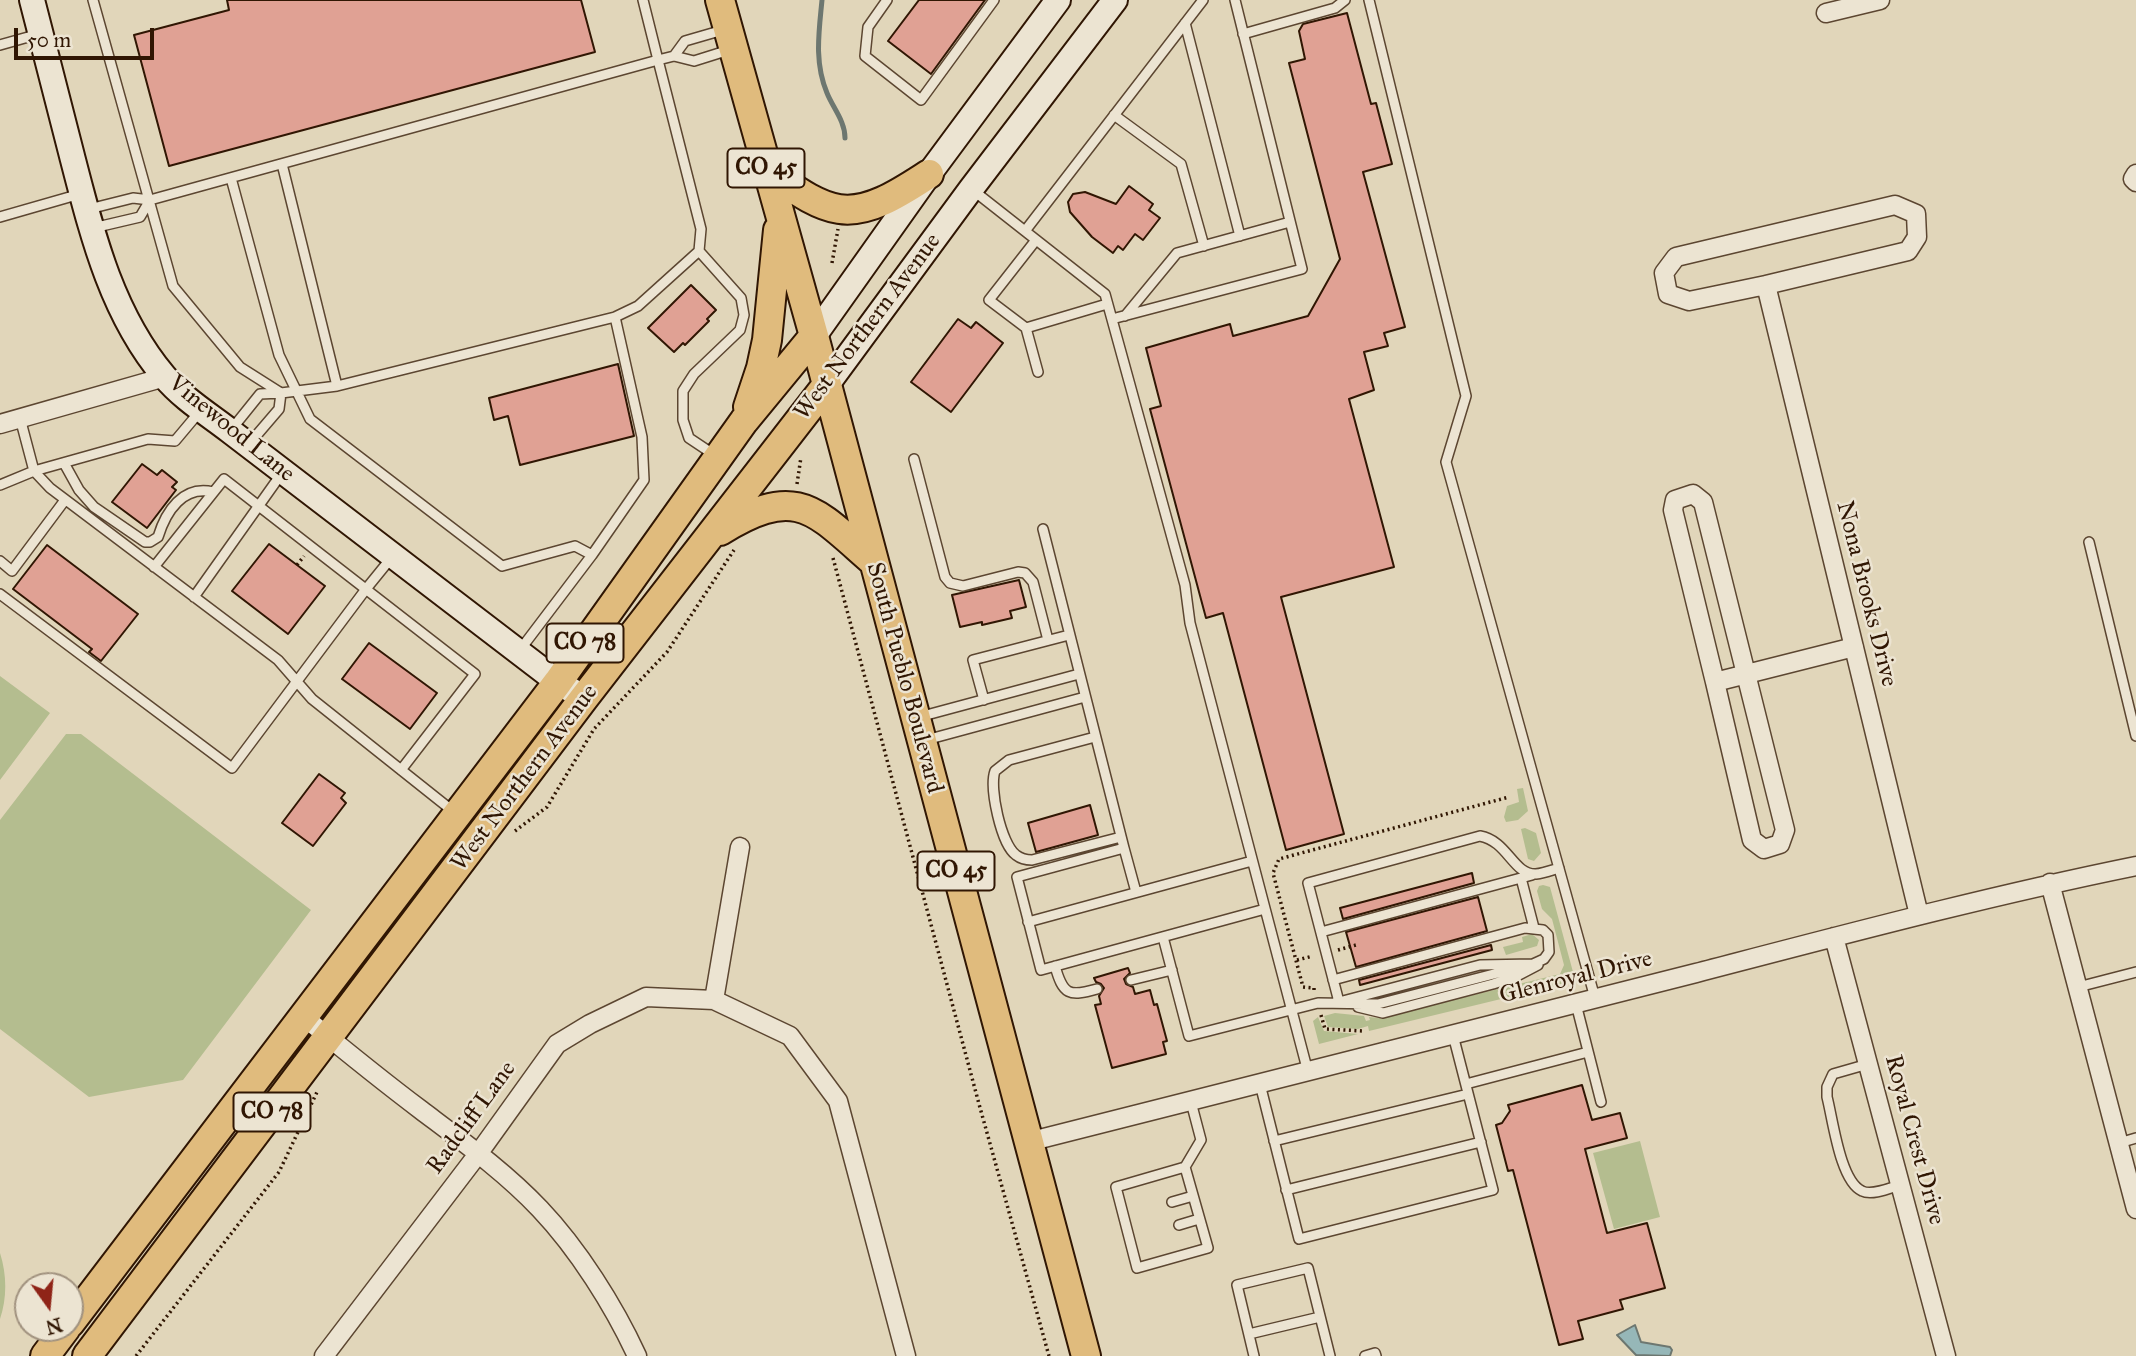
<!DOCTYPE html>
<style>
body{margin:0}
#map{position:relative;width:2136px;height:1356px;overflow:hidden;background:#e1d6ba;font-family:"IM FELL Great Primer",serif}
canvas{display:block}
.north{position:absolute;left:14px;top:1272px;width:70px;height:70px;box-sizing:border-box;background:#ece4d2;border:2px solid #a1927f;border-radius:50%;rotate:165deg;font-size:19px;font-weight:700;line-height:28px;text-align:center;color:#301603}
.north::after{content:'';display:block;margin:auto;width:24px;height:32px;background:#8f2418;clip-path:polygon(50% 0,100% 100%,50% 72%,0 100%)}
.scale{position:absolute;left:14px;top:28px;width:140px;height:32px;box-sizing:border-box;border:4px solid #301603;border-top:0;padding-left:9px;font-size:21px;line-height:24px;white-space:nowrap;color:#301603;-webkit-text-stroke:5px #ece4d2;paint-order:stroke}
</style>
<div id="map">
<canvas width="2136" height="1356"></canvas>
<div class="north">N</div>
<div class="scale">50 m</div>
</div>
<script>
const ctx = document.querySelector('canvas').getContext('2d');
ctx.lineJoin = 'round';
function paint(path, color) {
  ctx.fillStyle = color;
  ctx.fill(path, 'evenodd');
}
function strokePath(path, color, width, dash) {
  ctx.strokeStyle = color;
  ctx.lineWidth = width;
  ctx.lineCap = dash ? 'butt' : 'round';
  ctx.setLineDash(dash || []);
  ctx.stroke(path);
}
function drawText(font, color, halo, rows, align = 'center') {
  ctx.font = font + ' "IM FELL Great Primer",serif';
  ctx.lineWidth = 5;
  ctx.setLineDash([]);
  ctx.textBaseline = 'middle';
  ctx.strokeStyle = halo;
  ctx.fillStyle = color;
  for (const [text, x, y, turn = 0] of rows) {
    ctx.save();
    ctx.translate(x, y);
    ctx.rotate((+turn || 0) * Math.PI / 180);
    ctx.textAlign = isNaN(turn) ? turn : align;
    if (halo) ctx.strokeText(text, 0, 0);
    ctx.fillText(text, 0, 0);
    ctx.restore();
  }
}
paint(new Path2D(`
 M 0,676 L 50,713 L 0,780 Z
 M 66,734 L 81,734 L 311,910 L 183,1080 L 89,1097 L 0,1029 L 0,820 Z
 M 1523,788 L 1528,811 L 1518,820 L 1506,822 L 1504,817 L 1507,806 L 1519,802 L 1517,789 Z
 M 1525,828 L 1536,833 L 1541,853 L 1534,861 L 1528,859 L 1521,829 Z
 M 1543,885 L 1550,887 L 1573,972 L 1567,983 L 1369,1031 L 1368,1026 L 1358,1029 L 1328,1027 L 1324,1016 L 1335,1013 L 1364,1016 L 1366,1021 L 1370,1020 L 1369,1017 L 1379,1018 L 1560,974 L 1564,965 L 1552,919 L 1542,909 L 1537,891 L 1539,886 Z
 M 1532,934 L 1539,940 L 1537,946 L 1506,955 L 1503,947 L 1523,942 L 1522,937 Z
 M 1318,1017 L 1324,1031 L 1358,1034 L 1319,1044 L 1313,1021 Z
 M 1640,1141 L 1660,1217 L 1614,1229 L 1593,1153 Z
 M 0,1253 C 7,1275 7,1298 0,1319 Z`), '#b4bd8f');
const water = new Path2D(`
 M 1635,1325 L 1641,1342 L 1670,1347 L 1672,1350 L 1670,1356 L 1636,1355 L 1617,1335 Z`);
paint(water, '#96b7b8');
strokePath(water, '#6d7770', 2);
strokePath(new Path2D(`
 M 822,0 C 819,32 814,62 827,93 C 833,108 845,121 845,138`), '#6d7770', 5);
const building = new Path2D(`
 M 227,0 L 581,0 L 595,52 L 169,166 L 134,35 L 229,10 Z
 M 919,0 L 985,0 L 931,74 L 888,41 Z
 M 1347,13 L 1371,104 L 1376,103 L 1392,164 L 1363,172 L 1405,327 L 1384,333 L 1388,346 L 1364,352 L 1374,390 L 1349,399 L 1394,567 L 1281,597 L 1344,834 L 1286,850 L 1223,613 L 1206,618 L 1150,409 L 1161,406 L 1146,348 L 1230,324 L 1233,336 L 1308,316 L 1340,259 L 1289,63 L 1305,59 L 1299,31 L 1303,24 Z
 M 1129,186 L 1153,204 L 1149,210 L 1160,218 L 1143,240 L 1135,234 L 1123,250 L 1118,246 L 1113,253 L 1092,237 L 1070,212 L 1068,202 L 1073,194 L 1085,192 L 1116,204 Z
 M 691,285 L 716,310 L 707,319 L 709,321 L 685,345 L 683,343 L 674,352 L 648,328 Z
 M 958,319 L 971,328 L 976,322 L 1003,343 L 951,412 L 911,382 Z
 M 618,364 L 634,436 L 520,465 L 508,416 L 494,420 L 489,398 Z
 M 142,464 L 157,475 L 162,470 L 177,482 L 172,487 L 176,490 L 147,528 L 112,502 Z
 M 269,544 L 325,586 L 288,634 L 232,591 Z
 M 47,545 L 138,614 L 101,661 L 89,652 L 92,649 L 13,589 Z
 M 1019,580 L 1026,607 L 1010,611 L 1012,618 L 982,625 L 982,622 L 960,627 L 952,595 Z
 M 369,643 L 437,693 L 410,729 L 342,679 Z
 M 319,774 L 345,793 L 341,798 L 346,803 L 313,846 L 282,823 Z
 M 1090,805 L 1098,835 L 1036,852 L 1028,823 Z
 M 1472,873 L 1474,883 L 1343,919 L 1340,908 Z
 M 1478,897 L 1487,931 L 1356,967 L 1346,932 Z
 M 1491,945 L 1492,950 L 1360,985 L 1359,980 Z
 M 1128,968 L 1130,973 L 1124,979 L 1126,984 L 1133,987 L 1135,994 L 1150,990 L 1154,1005 L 1157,1004 L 1167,1041 L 1163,1042 L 1166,1054 L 1112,1068 L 1095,1005 L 1101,1004 L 1099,996 L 1104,988 L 1101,984 L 1096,982 L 1094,978 Z
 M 1582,1085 L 1592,1120 L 1620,1113 L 1627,1138 L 1585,1149 L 1607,1233 L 1647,1223 L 1665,1288 L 1620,1300 L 1623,1309 L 1578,1321 L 1583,1339 L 1559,1345 L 1513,1170 L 1508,1171 L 1496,1125 L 1502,1123 L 1510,1111 L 1508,1105 Z`);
paint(building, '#e0a194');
strokePath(building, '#301603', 2);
const lane = new Path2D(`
 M 93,0 L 173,286 L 240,367 L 281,393 L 337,386 L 615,317 L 638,306 L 699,251 L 741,298 L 744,315 L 740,330 L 694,374 L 683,391 L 683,420 L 689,438 L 716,456
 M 887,0 L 868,27 L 865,56 L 921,100 L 994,0
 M 1369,0 L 1466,396 L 1446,462 L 1595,998
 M 1185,23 L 1240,236
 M 723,30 L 685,41 L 674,56 L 694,61 L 729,50
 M 1243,34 L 1335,8 L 1345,0
 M 0,45 L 39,34
 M 674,56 L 658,60 L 701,229 L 699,251
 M 1114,115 L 1181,164 L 1204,246
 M 282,164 L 337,386
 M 231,178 L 279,355 L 310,419 L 502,566 L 575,546 L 592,555 L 644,480 L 642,437 L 615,317
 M 974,191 L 1105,294 L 1185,585 L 1190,623 L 1308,1072
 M 150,200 L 658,60 L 643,0
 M 89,209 L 133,198 L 150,200 L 140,217 L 93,228
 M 0,217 L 80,194
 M 1025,231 L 1203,0
 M 1036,240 L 989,300 L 1026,328 L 1038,372
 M 1125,316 L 1177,253 L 1290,222
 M 1112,319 L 1302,269 L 1235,0
 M 1026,328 L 1107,304
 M 20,418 L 34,471 L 50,488 L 278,660 L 312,699 L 454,812
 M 231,430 L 260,394 L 281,393 L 279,409 L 249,444
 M 914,459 L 945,577 L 950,583 L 963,586 L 1018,572 L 1025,573 L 1033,582 L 1048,640
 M 64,463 L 79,490 L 94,507 L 145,542 L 150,542 L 158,537 C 166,511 183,485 213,492
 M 0,485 L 34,471 L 148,439 L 175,441 L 201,410
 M 1043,529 L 1124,848 L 1017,877 L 1041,970 L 1265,909
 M 2089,542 L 2136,736
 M 0,561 L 12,571 L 65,500
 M 154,567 L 224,479 L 475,674 L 401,770
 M 0,594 L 232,768 L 366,589 L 392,557
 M 194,597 L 282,473
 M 520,650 L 592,555
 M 984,700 L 973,660 L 1069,635
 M 919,717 L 1079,674
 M 1095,737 L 1009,760 L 995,771 C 989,788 1001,844 1016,855 C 1021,859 1026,860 1032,860 L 1121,837
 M 926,740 L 1085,697
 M 1124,848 L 1136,892
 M 1521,878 L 1534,928
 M 1028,922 L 1252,861
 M 1321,932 L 1532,875
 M 1163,937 L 1189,1036 L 1318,1003 L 1378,1004 L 1517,968
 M 1055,966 C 1063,995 1069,997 1097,989
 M 1131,980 L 1172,970
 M 1333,980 L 1525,928 L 1543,930 L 1548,935 L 1549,952 L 1544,959 L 1533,964 L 1480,965 L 1339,1002
 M 2078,987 L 2136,972
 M 1339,1002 L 1308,883 L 1480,836 C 1508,841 1513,875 1536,874 C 1544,873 1552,870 1559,868
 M 1576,1004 L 1601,1102
 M 1358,1007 L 1383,1013 L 1493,984 L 1517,976 L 1538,965
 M 1868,1064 L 1833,1074 L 1827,1087 L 1827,1097 C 1833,1120 1840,1181 1862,1191 C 1872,1196 1890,1188 1900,1185
 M 1260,1084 L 1299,1239 L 1493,1190 L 1453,1035
 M 1466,1084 L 1588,1052
 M 1274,1141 L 1468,1094
 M 2119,1143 L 2136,1138
 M 1185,1167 L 1116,1187 L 1137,1268 L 1208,1248 L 1185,1167 L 1201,1140 L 1191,1102
 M 1286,1190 L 1481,1142
 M 1172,1202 L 1193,1196
 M 1179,1225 L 1199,1219
 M 1249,1334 L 1320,1317
 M 1254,1356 L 1237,1285 L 1308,1268 L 1330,1356
 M 1365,1356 L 1375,1353 L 1376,1356`);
const street = new Path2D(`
 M 1826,13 L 1880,0
 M 2136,174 L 2133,179 L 2136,182
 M 1766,285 L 1908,251 L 1917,237 L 1916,214 L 1895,205 L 1676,257 L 1664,273 L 1668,294 L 1689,301 L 1766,285 L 1919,915
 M 0,424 L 165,377
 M 1715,682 L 1673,510 L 1675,500 L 1693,494 L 1703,502 L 1785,830 L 1780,844 L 1764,849 L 1752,840 L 1715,682 L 1854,647
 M 2050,883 L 2136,1209
 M 1834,937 L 1946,1356
 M 714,1000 L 790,1036 L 838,1101 L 906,1356
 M 304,1017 C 343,1049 381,1080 421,1110 C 462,1141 505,1172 540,1209 C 578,1249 614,1306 637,1356
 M 1028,1142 C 1251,1086 1473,1029 1696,973 C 1842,935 1988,896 2136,866
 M 324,1356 L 478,1154 L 557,1044 L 590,1024 L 646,997 L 714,1000 L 740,847`);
const secondary = new Path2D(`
 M 32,0 C 45,52 59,104 72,156 C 92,233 111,313 164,376 C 182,398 208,414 230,431 L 558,682 L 584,698
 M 814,336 L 929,174 L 1058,0
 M 826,386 L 971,189 L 1115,0`);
const primary = new Path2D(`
 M 720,0 L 814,336 L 1086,1356
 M 766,170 C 788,184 813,205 839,209 C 870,214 904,190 929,174
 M 748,407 L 761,368 L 767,340 L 778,230
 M 720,531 C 798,483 814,510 874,562
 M 70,1323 L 558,682 L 744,421 L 814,336
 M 45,1356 L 66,1328
 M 87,1356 L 584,698 L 826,386`);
strokePath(lane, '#5c4631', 12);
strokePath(street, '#5c4631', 21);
strokePath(secondary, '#301603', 28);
strokePath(primary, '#301603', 32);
strokePath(new Path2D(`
 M 832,263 L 838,229
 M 797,484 L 801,457
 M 833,558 L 979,1104 L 1049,1356
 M 297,565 L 304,556
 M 515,831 L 547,807 L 594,729 L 667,652 L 734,550
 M 1338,950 L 1356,945
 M 1297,960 L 1313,956
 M 1314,990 L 1314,988 L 1303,987 L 1273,873 L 1279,859 L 1509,797
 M 1321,1015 L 1325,1029 L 1363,1031
 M 136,1356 L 279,1172 L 318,1090`), '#301603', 3.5, [2, 3.5]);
strokePath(lane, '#ece4d2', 9);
strokePath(street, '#ece4d2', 18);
strokePath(secondary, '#ece4d2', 24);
strokePath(primary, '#e0bb7d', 28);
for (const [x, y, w] of [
 [766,168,77],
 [585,643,77],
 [956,871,77],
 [272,1112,77]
]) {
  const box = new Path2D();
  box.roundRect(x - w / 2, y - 19.5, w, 39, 5);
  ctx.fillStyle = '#ece4d2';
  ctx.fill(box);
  strokePath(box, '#301603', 2);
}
drawText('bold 23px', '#301603', null, [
 ["CO 45",766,168],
 ["CO 78",585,643],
 ["CO 45",956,871],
 ["CO 78",272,1112]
]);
drawText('24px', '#301603', '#ece4d2', [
 ["West Northern Avenue",868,327,-53],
 ["Vinewood Lane",231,429,39],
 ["Nona Brooks Drive",1866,594,76],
 ["South Pueblo Boulevard",904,678,75],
 ["West Northern Avenue",525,778,-53],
 ["Glenroyal Drive",1576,978,-14],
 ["Radcliff Lane",472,1118,-54],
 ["Royal Crest Drive",1914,1140,75]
]);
</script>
